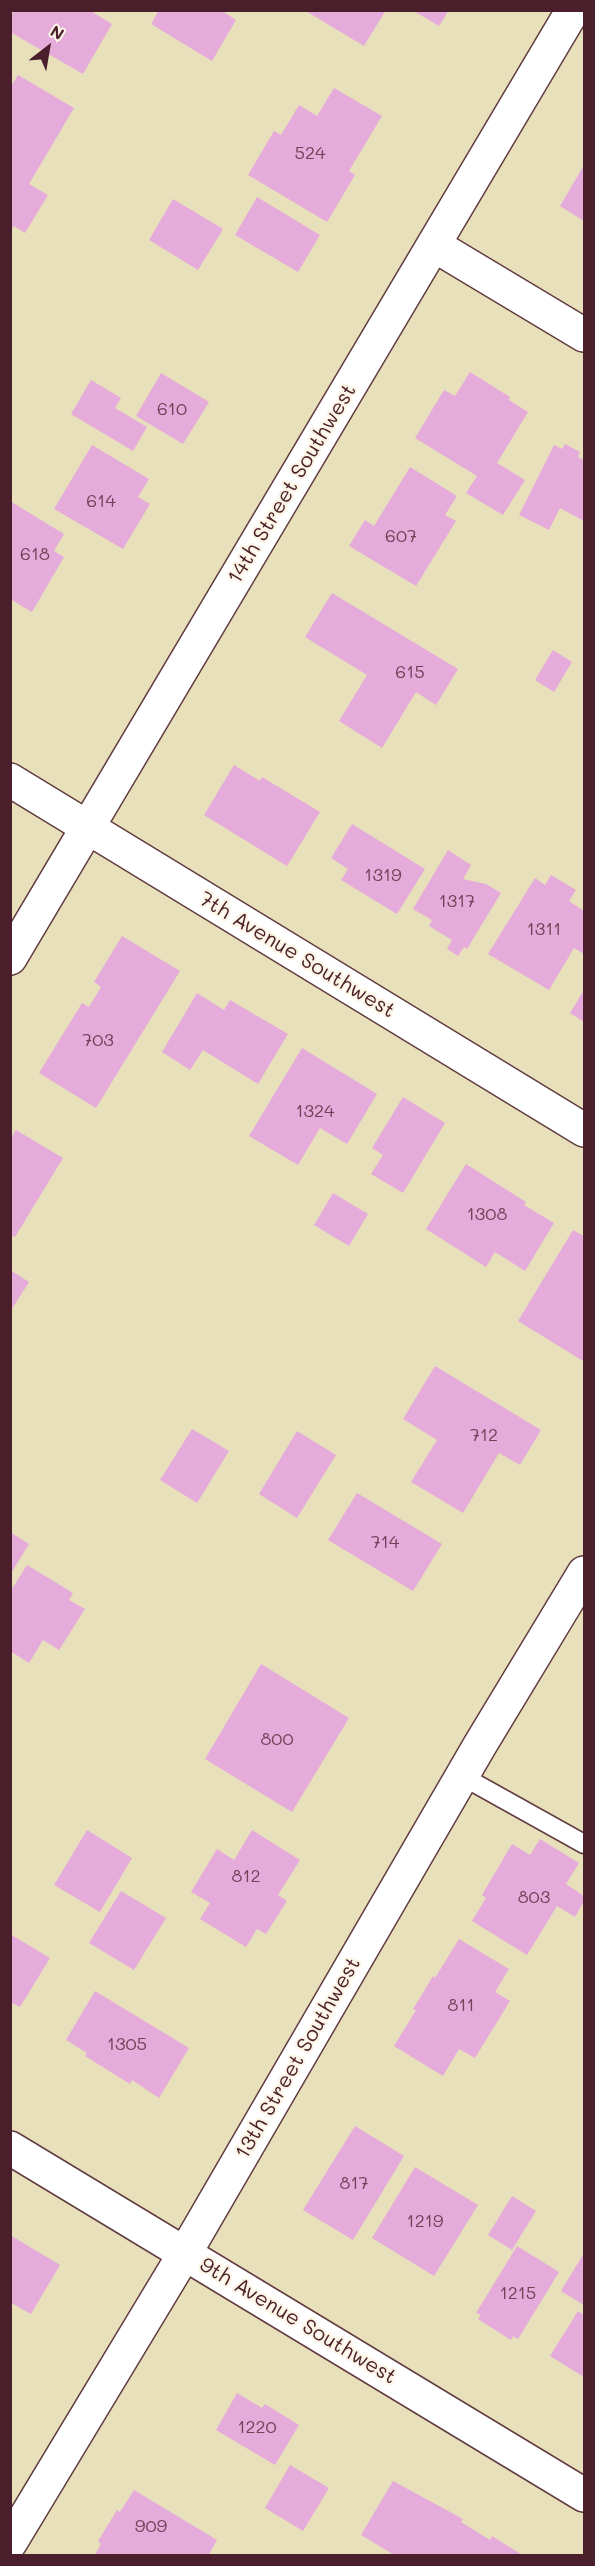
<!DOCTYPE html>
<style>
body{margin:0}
#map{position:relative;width:595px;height:2566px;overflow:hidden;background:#e8e0bb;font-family:Mali,sans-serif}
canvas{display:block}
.frame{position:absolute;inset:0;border:12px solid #4a1f2b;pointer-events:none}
.north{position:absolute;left:18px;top:18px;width:60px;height:60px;-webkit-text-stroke:4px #fcf5e5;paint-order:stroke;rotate:31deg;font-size:16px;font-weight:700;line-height:24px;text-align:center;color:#4a1f2b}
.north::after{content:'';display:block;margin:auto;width:21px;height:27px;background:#4a1f2b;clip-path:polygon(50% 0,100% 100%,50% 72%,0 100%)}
</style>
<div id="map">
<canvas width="595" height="2566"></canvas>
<div class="frame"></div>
<div class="north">N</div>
</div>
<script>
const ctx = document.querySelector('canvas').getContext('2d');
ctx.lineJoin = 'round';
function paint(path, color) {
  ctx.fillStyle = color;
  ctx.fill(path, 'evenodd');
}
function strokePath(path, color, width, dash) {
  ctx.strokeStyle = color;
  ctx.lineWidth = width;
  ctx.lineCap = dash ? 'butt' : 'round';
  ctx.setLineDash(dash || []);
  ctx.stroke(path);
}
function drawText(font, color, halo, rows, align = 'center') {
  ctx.font = font + ' Mali,sans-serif';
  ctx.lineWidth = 4.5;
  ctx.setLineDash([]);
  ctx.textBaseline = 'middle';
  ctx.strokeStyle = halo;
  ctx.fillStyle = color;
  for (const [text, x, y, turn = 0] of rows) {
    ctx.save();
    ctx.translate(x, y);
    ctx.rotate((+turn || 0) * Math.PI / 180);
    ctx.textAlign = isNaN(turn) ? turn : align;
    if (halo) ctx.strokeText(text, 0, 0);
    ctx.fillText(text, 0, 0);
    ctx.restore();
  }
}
paint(new Path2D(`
 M 15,10 L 89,10 L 112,24 L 83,74 L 10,32 L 10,18 Z
 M 159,10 L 221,10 L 236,20 L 212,61 L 151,24 Z
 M 304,10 L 386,10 L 364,46 Z
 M 412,10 L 449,10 L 439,26 Z
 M 18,75 L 74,108 L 29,184 L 48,195 L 25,233 L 14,226 L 10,231 L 10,88 Z
 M 334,88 L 382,116 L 349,171 L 355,175 L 327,222 L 248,175 L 274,131 L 281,135 L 299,105 L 317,116 Z
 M 584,165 L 584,221 L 560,206 Z
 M 257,197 L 320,235 L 298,272 L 235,235 Z
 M 173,199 L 223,229 L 198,270 L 149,240 Z
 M 470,372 L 510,397 L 509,400 L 528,412 L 497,463 L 525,480 L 503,515 L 466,493 L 477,476 L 415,438 L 444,390 L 455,396 Z
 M 161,373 L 209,402 L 183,444 L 136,416 Z
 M 91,380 L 121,398 L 115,408 L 147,427 L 133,451 L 71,414 Z
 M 565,444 L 580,452 L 578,457 L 584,460 L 584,521 L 560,508 L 549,530 L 519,515 L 554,445 L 562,449 Z
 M 92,445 L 149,479 L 138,497 L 150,504 L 123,549 L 54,509 Z
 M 410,467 L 457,496 L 445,515 L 456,521 L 416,586 L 349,546 L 365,520 L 374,526 Z
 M 10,501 L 64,534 L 54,551 L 64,557 L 32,612 L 10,599 Z
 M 332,593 L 458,669 L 436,705 L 416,692 L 382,748 L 339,721 L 367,675 L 305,637 Z
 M 553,650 L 572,662 L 554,692 L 535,680 Z
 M 234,765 L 260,781 L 262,777 L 320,812 L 287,866 L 204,815 Z
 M 352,824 L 425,869 L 397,914 L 341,880 L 348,869 L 331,858 Z
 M 448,850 L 471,865 L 463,879 L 486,884 L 501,893 L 467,949 L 464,947 L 458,956 L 447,949 L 452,940 L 429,926 L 432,920 L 413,909 Z
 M 551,875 L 576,890 L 569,901 L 584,911 L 584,954 L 574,948 L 549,990 L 488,954 L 535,878 L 545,885 Z
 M 122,936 L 180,971 L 96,1108 L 39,1073 L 82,1003 L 89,1007 L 101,987 L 94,982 Z
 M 584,990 L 584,1022 L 570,1013 Z
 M 197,993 L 224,1010 L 230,1000 L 288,1034 L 258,1084 L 203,1050 L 190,1070 L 162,1052 Z
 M 302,1048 L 377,1094 L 347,1144 L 320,1128 L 298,1165 L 249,1136 Z
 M 403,1097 L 445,1123 L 403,1193 L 371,1174 L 383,1155 L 372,1148 Z
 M 16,1130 L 63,1158 L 15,1237 L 10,1235 L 10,1139 Z
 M 466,1164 L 526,1202 L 524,1205 L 554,1223 L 525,1271 L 495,1252 L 486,1267 L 426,1229 Z
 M 333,1193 L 368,1214 L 349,1246 L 314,1225 Z
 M 573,1230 L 584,1236 L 583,1361 L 518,1321 Z
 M 10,1270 L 29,1282 L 10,1312 Z
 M 435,1366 L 541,1430 L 520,1465 L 499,1453 L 463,1513 L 411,1482 L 437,1440 L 403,1419 Z
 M 192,1429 L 229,1451 L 197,1503 L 160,1480 Z
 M 297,1431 L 336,1455 L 297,1518 L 259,1494 Z
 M 357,1493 L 442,1544 L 413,1591 L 328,1540 Z
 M 10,1532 L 29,1544 L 10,1575 Z
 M 27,1565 L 73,1593 L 69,1600 L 85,1609 L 59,1650 L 43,1640 L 29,1663 L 10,1651 L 10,1592 Z
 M 261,1664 L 349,1718 L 292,1812 L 205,1759 Z
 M 87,1830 L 132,1858 L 100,1912 L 54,1885 Z
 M 252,1830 L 300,1860 L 278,1895 L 287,1901 L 266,1934 L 257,1929 L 246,1947 L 200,1919 L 210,1903 L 191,1892 L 217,1849 L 234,1860 Z
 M 540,1839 L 579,1863 L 566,1884 L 584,1896 L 584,1901 L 575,1917 L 557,1906 L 527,1955 L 472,1921 L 486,1898 L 482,1895 L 512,1844 L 530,1855 Z
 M 121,1891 L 166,1918 L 134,1970 L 89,1943 Z
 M 10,1934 L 50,1958 L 20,2007 L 10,2002 Z
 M 459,1939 L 509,1969 L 495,1992 L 510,2001 L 475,2058 L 459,2049 L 443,2076 L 394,2046 L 416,2010 L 413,2009 L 433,1976 L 435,1978 Z
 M 95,1991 L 189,2048 L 159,2098 L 132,2080 L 130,2084 L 85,2056 L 87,2053 L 66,2040 Z
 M 355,2126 L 404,2156 L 353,2240 L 303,2210 Z
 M 415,2167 L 478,2205 L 434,2276 L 372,2238 Z
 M 512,2196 L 536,2211 L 512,2250 L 488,2235 Z
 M 10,2235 L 60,2265 L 31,2314 L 10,2302 Z
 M 517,2246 L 559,2272 L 518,2339 L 513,2336 L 511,2340 L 478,2319 L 481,2315 L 476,2313 Z
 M 584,2253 L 584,2305 L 561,2291 Z
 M 578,2311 L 584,2315 L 584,2377 L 550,2356 Z
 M 237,2393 L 262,2408 L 265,2404 L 299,2425 L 275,2465 L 216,2430 Z
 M 290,2465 L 329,2488 L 303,2531 L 265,2508 Z
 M 393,2481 L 463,2519 L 461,2522 L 490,2540 L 492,2536 L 524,2556 L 396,2556 L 361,2535 Z
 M 134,2490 L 217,2540 L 208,2556 L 94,2556 L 101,2544 L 98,2541 L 117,2510 L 120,2512 Z`), '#e5abda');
const service = new Path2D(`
 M 462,1776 L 584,1844`);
const minor = new Path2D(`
 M 434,245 L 584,335
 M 10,2148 L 584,2495
 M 10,2543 L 185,2253 L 480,1745 L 584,1573`);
const tertiary = new Path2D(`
 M 10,780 L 584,1130
 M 10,958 L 573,10`);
strokePath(service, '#623c41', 21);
strokePath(minor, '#623c41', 36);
strokePath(tertiary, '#623c41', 36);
strokePath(service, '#fff', 18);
strokePath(minor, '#fff', 33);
strokePath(tertiary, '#fff', 33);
drawText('18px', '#714257', null, [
 ["524",310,153],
 ["610",172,409],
 ["614",101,501],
 ["607",401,536],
 ["618",35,554],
 ["615",410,672],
 ["1319",383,875],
 ["1317",457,901],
 ["1311",544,929],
 ["703",98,1040],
 ["1324",315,1111],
 ["1308",487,1214],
 ["712",484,1435],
 ["714",385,1542],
 ["800",277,1739],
 ["812",246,1876],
 ["803",534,1897],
 ["811",461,2005],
 ["1305",127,2044],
 ["817",354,2183],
 ["1219",425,2221],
 ["1215",518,2293],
 ["1220",257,2427],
 ["909",151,2526]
]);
drawText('21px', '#4a1f2b', '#fcf5e5', [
 ["14th Street Southwest",292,484,-59],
 ["7th Avenue Southwest",297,955,31],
 ["13th Street Southwest",298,2058,-60],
 ["9th Avenue Southwest",298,2321,31]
]);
</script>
